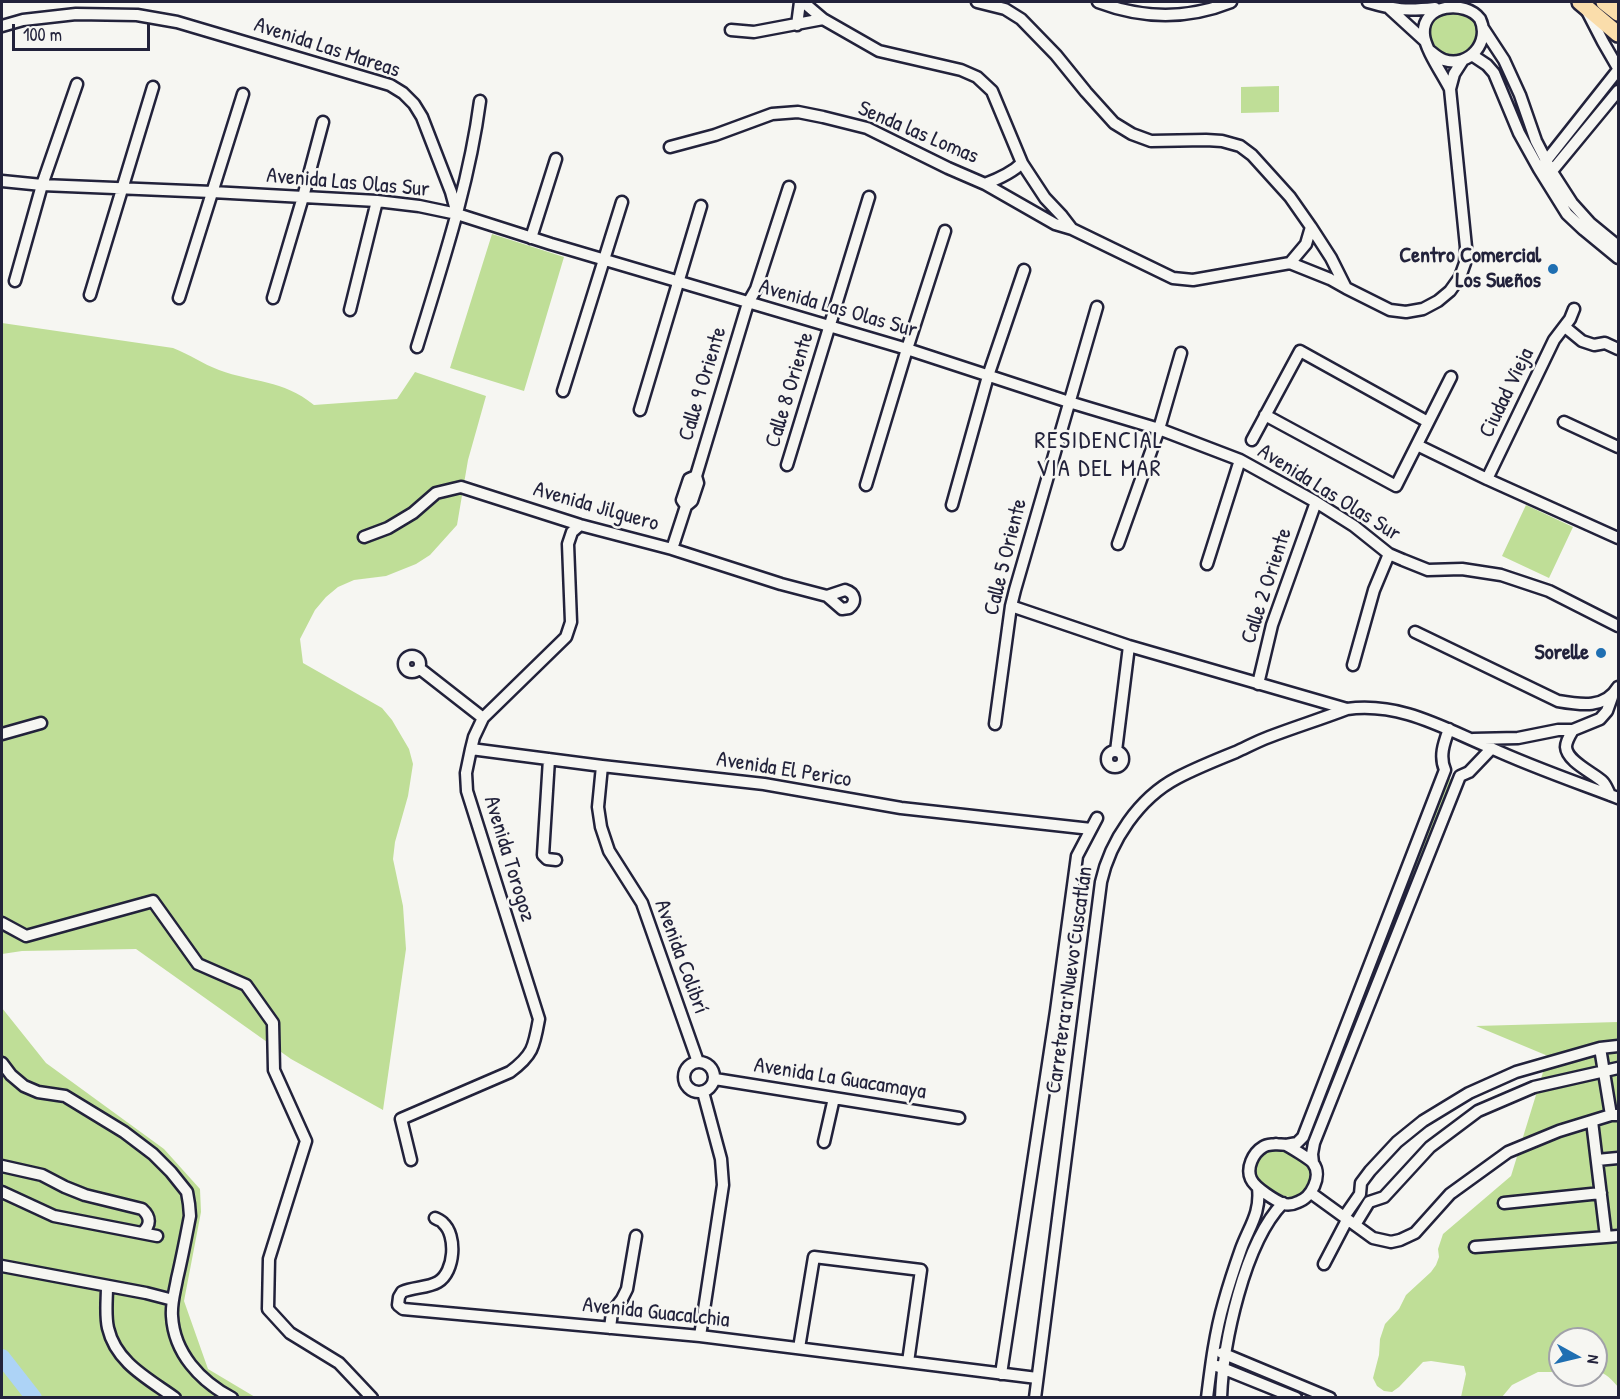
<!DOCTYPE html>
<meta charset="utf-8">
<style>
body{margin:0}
#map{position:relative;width:1620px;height:1399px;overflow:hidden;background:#f6f6f2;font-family:"Patrick Hand",sans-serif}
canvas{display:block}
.frame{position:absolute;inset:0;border:3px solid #22223b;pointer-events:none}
.north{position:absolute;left:1548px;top:1327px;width:60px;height:60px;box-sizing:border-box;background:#f6f6f2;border:2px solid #a1a1a9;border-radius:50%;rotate:98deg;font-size:16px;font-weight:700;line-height:24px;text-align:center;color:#22223b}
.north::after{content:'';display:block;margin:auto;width:21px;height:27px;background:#1f6fb2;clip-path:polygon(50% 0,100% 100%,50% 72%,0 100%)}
.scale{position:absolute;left:12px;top:24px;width:138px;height:27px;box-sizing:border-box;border:3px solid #22223b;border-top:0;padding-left:8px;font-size:18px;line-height:21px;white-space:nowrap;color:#22223b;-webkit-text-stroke:4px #f6f6f2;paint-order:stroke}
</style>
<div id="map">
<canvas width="1620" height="1399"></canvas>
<div class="frame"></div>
<div class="north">N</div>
<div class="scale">100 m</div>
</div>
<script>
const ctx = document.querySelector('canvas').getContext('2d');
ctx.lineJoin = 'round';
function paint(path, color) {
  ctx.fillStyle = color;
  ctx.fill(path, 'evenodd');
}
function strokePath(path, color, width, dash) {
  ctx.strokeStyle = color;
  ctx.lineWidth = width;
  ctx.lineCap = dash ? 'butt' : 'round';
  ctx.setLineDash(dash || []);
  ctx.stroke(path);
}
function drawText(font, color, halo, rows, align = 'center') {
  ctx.font = font + ' "Patrick Hand",sans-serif';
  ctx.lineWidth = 5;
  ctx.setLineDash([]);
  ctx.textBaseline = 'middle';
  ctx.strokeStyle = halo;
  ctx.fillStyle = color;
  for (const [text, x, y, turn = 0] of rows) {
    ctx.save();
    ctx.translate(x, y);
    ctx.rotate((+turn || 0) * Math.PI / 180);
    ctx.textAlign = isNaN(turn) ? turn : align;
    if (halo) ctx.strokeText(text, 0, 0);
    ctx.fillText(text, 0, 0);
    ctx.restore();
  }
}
paint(new Path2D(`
 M 1454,7 C 1460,10 1470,14 1475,19 C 1491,38 1459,71 1437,51 C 1432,46 1428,42 1428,35 C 1429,14 1438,14 1454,7 Z
 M 1279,86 L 1279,112 L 1241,113 L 1241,87 Z
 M 492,234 L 564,257 L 524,391 L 450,368 Z
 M 2,323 L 173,348 C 189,354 203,364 219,370 C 254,383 282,379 314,405 L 397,399 L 415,372 L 486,396 L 468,460 L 457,525 L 430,555 L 416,564 L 386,576 L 354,580 L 338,587 L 326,597 L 315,610 L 300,639 L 303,663 L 382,708 L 392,720 L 409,749 L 413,764 L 408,796 L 395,842 L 393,859 L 403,906 L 406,949 L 383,1110 L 291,1059 L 136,949 L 22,951 L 2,954 Z
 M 1526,505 L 1573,527 L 1549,578 L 1502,556 Z
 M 1448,778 L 1454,780 L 1392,935 L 1387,932 Z
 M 1383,943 L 1388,945 L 1310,1143 L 1306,1143 L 1305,1141 Z
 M 2,1008 L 46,1063 L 164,1149 L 200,1189 L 201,1212 L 184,1301 L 208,1369 L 255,1397 L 2,1397 Z
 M 1618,1022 L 1618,1387 C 1612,1380 1606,1372 1596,1372 L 1596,1339 L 1560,1339 L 1560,1372 L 1538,1372 L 1512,1385 L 1502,1397 L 1461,1397 L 1466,1374 L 1464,1366 L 1431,1361 L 1423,1362 L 1399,1387 L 1392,1392 L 1384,1391 L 1377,1386 L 1373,1378 L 1379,1355 L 1380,1339 L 1385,1324 L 1399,1309 L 1406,1295 L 1431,1272 L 1436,1265 L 1439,1257 L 1438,1249 L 1443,1234 L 1511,1176 L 1548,1056 L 1476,1026 Z
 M 1270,1149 C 1275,1149 1281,1149 1284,1150 C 1288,1152 1292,1156 1296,1159 C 1299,1161 1305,1164 1307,1167 C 1315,1177 1308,1189 1299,1195 C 1288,1203 1266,1187 1259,1179 C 1249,1168 1260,1154 1270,1149 Z`), '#bfde97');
strokePath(new Path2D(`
 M 2,1357 L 34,1398`), '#add3f6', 16);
const minor = new Path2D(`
 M 803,2 L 823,19 L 879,51 L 961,70 L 977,77 L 992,91 L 1022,163 L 1045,198 L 1062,216 L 1072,229 L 1173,278 L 1193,280 L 1290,263 L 1330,279 L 1346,288 L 1390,310 L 1406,312 L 1423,309 L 1438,301 L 1450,291 L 1460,277 L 1465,263 L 1466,247 L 1450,89 L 1454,74 L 1463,60
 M 977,2 L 1005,9 L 1021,19 L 1056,55 L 1086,92 L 1114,123 L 1132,134 L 1151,141 L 1206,140 L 1222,141 L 1240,146 L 1252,155 L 1290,197 L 1311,227 L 1306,244 L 1290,263
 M 1098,2 C 1143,19 1186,20 1231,2
 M 1368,2 C 1395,10 1406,11 1435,8
 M 1390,9 L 1425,41
 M 1587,11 L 1603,42 L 1618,68
 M 797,25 L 800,2
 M 2,26 L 23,20 L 76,14 L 137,15 L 177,22 L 390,85 L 403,93 L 414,104 L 422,117 L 451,192 L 457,214
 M 1483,28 L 1504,60 L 1520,95 L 1536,141 L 1552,172 L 1572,203 L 1590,223 L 1618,246
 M 731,30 L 754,32 L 823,19
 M 1429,50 C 1434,54 1438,58 1444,60 C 1469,68 1491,42 1480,19 C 1466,0 1421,3 1424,35 C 1425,49 1443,75 1450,89
 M 1472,55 L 1487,65 L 1494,73 L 1519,133 L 1539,169 L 1567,214 L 1584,230 L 1618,258
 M 670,147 L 715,135 L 772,114 L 798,112 L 823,117 L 867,128 L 948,168 L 985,184 L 1055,224 L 1072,229
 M 1542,166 L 1618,70
 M 1547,177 L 1618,91
 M 2,181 L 42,185 L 212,192 L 377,201 L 419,206 L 457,214 L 551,244 L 907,349 L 1069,402 L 1159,429 L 1240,460 L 1316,502 L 1354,526 L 1389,554 L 1403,560 L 1428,570 L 1462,569 L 1501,575 L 1549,591 L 1618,626
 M 985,184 C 998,179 1012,173 1022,163
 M 1311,227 L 1331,258 L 1346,288
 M 531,238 L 556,159
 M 15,281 L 42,185 L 77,84
 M 90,295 L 153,87
 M 179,298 L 243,94
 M 273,298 L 303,197 L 323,122
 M 350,310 L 377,201
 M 1565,327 L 1582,341 L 1594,345 L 1605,343 L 1618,349
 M 417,347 C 442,265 469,185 480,101
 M 563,391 L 622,202
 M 640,410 L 701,206
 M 1265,415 L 1396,486 L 1451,377
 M 1564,422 L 1618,447
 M 1252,440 L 1300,351 L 1428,422
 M 1417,445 L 1487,479 L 1618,538
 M 787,465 L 869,197
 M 1487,479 L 1554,340 L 1570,319 L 1574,309
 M 866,485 L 907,349 L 945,231
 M 952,505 L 988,376 L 1024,270
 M 686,506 L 682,500 L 689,479 L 696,476
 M 364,537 L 388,528 L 413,513 L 436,493 L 461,487 L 580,525 L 672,549 L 781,584 L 827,596 L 842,609 L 849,608 C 857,602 855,593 845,590 L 827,596
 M 1118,544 L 1159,429 L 1181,353
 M 672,549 L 686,506 L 692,501 L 698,483 L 696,476 L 748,303 L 756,289 L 789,187
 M 1207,564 L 1240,460
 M 1011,606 L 1129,646 L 1347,709
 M 1415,632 L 1558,701 C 1581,705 1605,709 1618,687
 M404 664a8 8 0 1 1 16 0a8 8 0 1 1-16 0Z
 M 1353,665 L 1374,590 L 1389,554
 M 419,668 L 483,718
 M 1258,684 L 1272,625 L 1316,502
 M 995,724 L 1011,606 L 1015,590 L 1097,307
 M 1573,730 C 1570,735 1566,741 1566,747 C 1567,762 1594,773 1603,782 C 1606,785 1608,791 1610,795
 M 2,734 L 41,723
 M 1473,739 L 1518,738 L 1558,730 L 1573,730 L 1600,719 L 1607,711 L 1612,697
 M 471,749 L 602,766 L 764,784 L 901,808 L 1091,829
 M1107 759a8 8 0 1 1 16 0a8 8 0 1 1-16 0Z
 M 1116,751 L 1129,646
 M 549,759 L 543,855 L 547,859 L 556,860
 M 602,766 L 598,807 L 601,827 L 609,851 L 642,903 L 698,1062
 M 2,923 L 26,936 L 153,901 L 198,964 L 246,985 L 273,1023 L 274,1070 L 306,1141 L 269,1259 L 268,1309 L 290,1333 L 339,1363 L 372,1398
 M 1600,1048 L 1611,1115
 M684 1077a15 15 0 1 1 30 0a15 15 0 1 1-30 0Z
 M 2,1063 L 11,1075 L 24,1086 L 38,1092 L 65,1096 L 124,1132 L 153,1154 L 171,1172 L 187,1192 L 189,1204 L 190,1216 C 186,1237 182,1258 177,1279 C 175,1291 171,1303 172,1316 C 174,1353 200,1381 232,1398
 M 715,1079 L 959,1118
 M 1592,1121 L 1606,1237 L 1618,1236
 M 824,1142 L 834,1098
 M 1276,1144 C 1279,1145 1283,1144 1286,1145 C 1290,1147 1310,1159 1313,1163 C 1323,1176 1311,1198 1298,1202 C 1294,1204 1289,1205 1284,1204 C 1276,1201 1255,1188 1251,1179 C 1246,1168 1253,1153 1263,1147 C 1267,1144 1272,1145 1276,1144 Z
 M 1286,1145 L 1297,1143 L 1303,1137 L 1445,770 C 1439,756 1444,743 1449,729
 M 411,1160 L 401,1119 L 510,1072 C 533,1055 534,1047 539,1019 L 467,791 L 466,773 L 471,749 L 474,737 L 483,718 L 566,637 L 571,622 L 568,544 L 572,532 L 580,525
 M 1597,1160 L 1618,1158
 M 1313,1163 L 1312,1154 L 1314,1143 L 1460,776 L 1469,772 L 1491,749
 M 2,1166 L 42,1175 L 65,1187 L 85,1195 L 142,1209 C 151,1217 151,1225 142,1233
 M 2,1192 L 54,1216 L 157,1236
 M 1311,1193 L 1373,1238 L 1391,1242 L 1400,1240 L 1415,1233 L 1450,1194 L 1508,1152 L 1559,1131 L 1611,1115 L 1618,1115
 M 1504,1203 L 1601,1193
 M 1344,1217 L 1360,1194 L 1361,1183 L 1370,1171 L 1397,1142 L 1423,1121 L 1469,1093 L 1516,1072 L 1600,1048 L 1618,1046
 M 435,1218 C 437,1219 442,1221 443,1223 C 457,1235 455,1272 438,1282 C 428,1288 413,1287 402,1292 L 399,1297 L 398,1305 L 403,1309 L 700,1336 L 1037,1378
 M 1355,1225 L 1369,1202 L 1384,1197 L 1430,1147 L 1478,1111 L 1534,1087 L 1618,1068
 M 1475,1247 L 1606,1237
 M 1324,1264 L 1347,1220
 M 2,1266 L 146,1293 L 173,1300
 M 107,1286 C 107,1300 105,1315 108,1328 C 116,1363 149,1379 175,1398
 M 610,1328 L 612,1312 L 622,1299 L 627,1289 L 636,1236
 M 700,1336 L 723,1185 L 721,1159 L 703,1092
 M 799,1348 L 814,1257 L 921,1270 L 908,1362
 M 1222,1353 L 1330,1398
 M 1217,1366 L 1296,1398
 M 1001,1374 L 1056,1011 L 1077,856 L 1097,818
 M 1035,1398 L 1101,882 C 1110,841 1139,798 1177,778 C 1196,768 1216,760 1236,752 C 1247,747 1258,741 1269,737 C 1295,727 1321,719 1347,709 C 1401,702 1443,728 1491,748 C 1532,767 1576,782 1618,798
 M 1207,1398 C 1211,1365 1215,1333 1224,1302 C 1229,1284 1235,1266 1241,1249 C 1249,1227 1261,1213 1258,1188
 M 1221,1398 C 1223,1343 1244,1243 1283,1203`);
const highway = new Path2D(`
 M 1580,2 L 1618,34
 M 1604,2 L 1618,13`);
strokePath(minor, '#22223b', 15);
strokePath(highway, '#22223b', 20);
strokePath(minor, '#f6f6f2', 10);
strokePath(highway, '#faddab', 15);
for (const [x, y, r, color] of [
 [1553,269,6,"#1f6fb2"],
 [1601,653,6,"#1f6fb2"]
]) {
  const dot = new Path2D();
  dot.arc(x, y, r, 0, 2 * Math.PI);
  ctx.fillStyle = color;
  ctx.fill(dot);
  strokePath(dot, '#f6f6f2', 2);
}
drawText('22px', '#22223b', '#f6f6f2', [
 ["Avenida Las Mareas",327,48,18],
 ["Senda las Lomas",918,133,23],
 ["Avenida Las Olas Sur",348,183,5],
 ["Avenida Las Olas Sur",838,309,16],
 ["Calle 9 Oriente",703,384,-73],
 ["Calle 8 Oriente",790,390,-73],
 ["Ciudad Vieja",1507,393,-64],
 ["Avenida Las Olas Sur",1329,493,32],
 ["Avenida Jilguero",596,507,16],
 ["Calle 5 Oriente",1006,557,-76],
 ["Calle 2 Oriente",1267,586,-72],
 ["Avenida El Perico",784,770,9],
 ["Avenida Torogoz",509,859,73],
 ["Avenida Colibrí",681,957,70],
 ["Carretera a Nuevo Cuscatlán",1070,980,-82],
 ["Avenida La Guacamaya",840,1079,9],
 ["Avenida Guacalchia",656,1313,6]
]);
drawText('bold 22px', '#22223b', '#f6f6f2', [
 ["Centro Comercial",1541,256],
 ["Los Sueños",1541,281],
 ["Sorelle",1589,653]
], 'right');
ctx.letterSpacing = '1.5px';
drawText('24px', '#22223b', '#f6f6f2', [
 ["RESIDENCIAL",1099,442],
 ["VIA DEL MAR",1099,470]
]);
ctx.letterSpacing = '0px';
</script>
